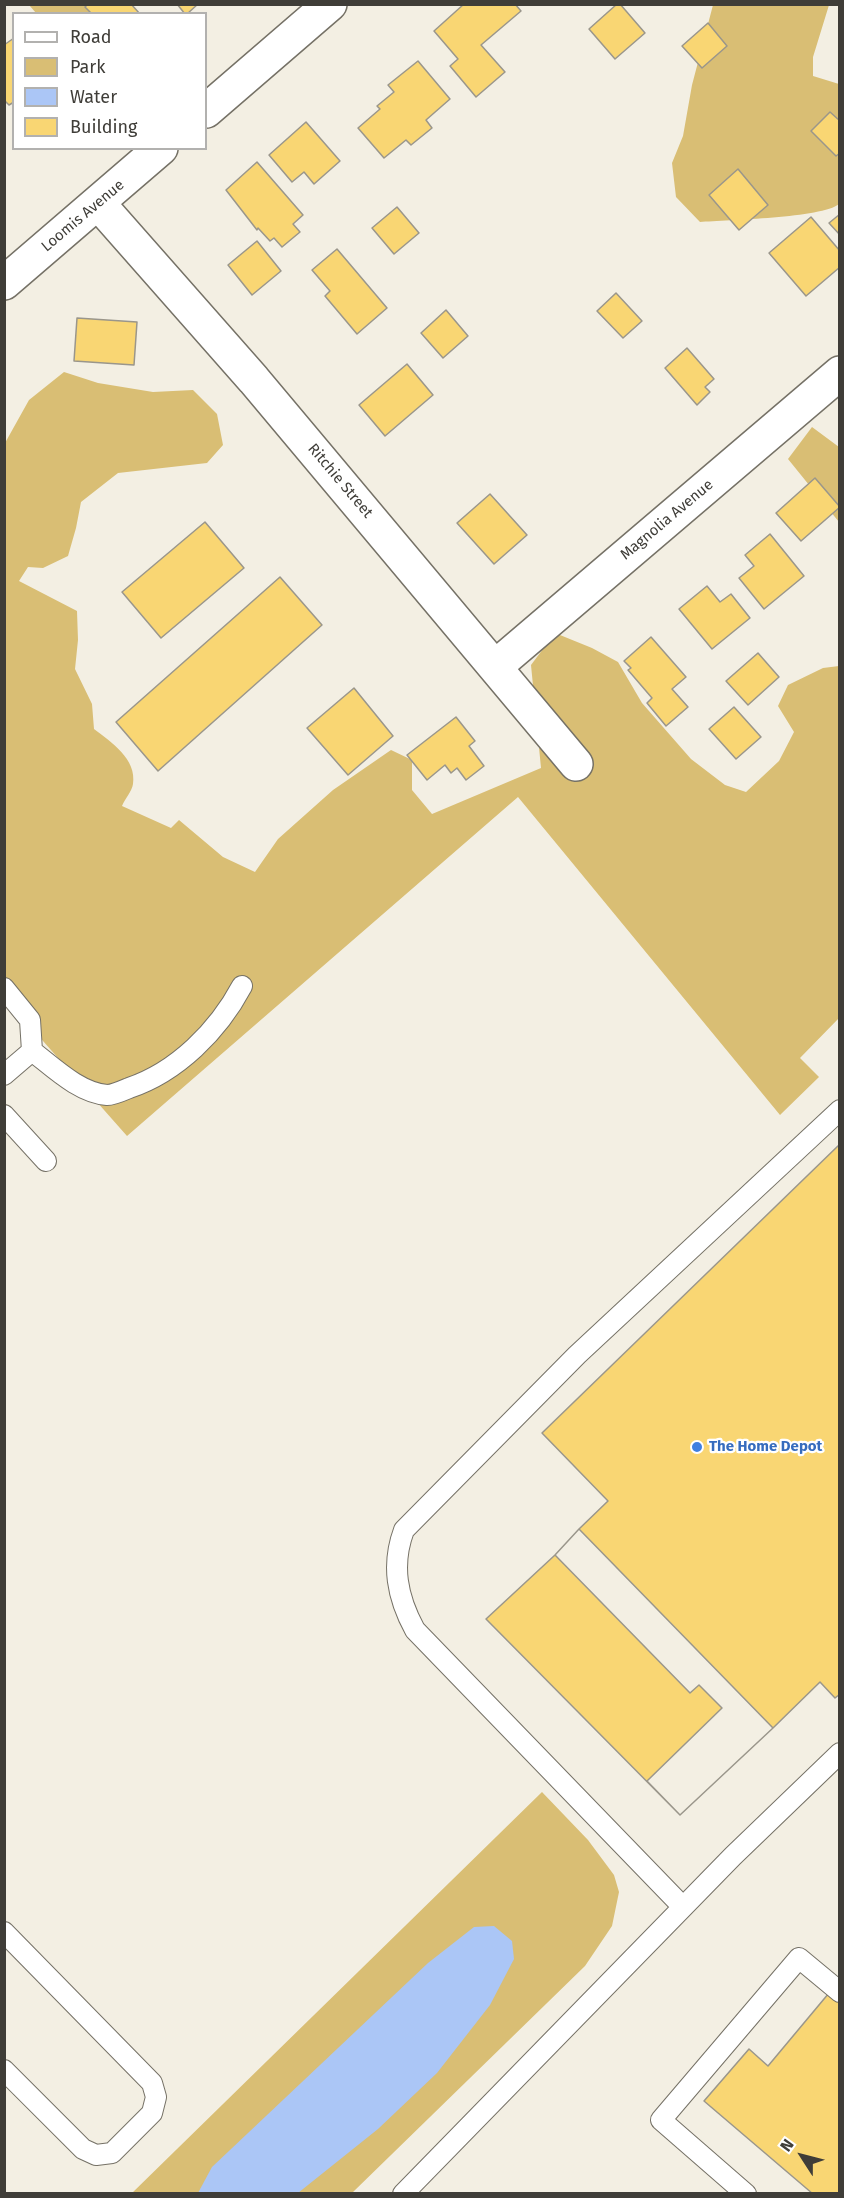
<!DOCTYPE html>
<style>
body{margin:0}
#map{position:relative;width:844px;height:2198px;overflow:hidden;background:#f3efe3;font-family:"Fira Sans",sans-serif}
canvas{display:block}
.frame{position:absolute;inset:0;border:6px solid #3f3d38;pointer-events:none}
.legend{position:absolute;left:12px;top:12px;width:195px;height:138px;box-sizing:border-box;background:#fff;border:2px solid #b2b1af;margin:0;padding:8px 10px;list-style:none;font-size:18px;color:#3f3d38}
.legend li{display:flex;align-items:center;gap:12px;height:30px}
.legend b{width:30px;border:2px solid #b2b1af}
.north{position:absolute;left:772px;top:2126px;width:60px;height:60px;-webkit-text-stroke:4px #fff;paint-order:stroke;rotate:306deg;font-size:16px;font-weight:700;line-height:24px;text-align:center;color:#3f3d38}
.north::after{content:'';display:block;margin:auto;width:21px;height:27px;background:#3f3d38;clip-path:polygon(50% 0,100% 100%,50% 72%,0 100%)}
</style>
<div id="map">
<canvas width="844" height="2198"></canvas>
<div class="frame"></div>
<ul class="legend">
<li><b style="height:8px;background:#fff"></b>Road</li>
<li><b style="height:16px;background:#d9be74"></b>Park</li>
<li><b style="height:16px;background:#abc6f6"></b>Water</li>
<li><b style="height:16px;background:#f9d673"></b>Building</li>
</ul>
<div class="north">N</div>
</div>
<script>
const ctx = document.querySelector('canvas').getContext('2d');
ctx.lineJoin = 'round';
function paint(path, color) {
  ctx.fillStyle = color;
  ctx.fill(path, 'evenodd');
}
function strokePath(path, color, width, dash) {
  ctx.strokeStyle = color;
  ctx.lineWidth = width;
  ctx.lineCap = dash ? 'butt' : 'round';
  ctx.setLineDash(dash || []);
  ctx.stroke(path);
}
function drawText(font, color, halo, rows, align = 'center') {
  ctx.font = font + ' "Fira Sans",sans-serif';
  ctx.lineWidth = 4.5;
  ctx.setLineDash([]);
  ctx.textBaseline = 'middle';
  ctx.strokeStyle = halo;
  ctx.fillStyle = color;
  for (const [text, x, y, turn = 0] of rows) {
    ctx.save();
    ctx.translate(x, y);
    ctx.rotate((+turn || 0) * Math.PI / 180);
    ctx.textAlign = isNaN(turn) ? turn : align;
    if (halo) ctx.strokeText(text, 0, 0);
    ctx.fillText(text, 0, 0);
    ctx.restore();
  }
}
paint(new Path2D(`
 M 29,5 L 97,5 L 103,13 L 36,13 Z
 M 713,5 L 829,5 L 813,57 L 813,76 L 839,84 L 839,204 C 822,218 727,220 700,222 L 676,197 L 672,163 L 683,136 L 692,85 Z
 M 64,372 L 98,383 L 153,392 L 193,390 L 217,414 L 223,445 L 207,463 L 118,473 L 81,502 L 76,528 L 68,556 L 43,568 L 28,567 L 19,581 L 77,611 L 78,640 L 75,669 L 92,704 L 94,729 C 111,742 137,759 133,784 C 132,791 125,799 122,806 L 171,828 L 179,820 L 223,857 L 255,872 L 278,839 L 333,790 L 391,750 L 412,760 L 412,790 L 432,814 L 541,768 L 531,665 L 555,633 L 592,648 L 618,662 L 642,703 L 691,759 L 725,785 L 746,792 L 779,761 L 794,732 L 778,706 L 788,685 L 823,668 L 839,666 L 839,1018 L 800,1058 L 819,1077 L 780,1115 L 518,797 L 127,1136 L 5,998 L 5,443 L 29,400 Z
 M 812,427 L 839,447 L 839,522 L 788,459 Z
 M 542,1792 L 588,1840 L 614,1875 L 619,1892 L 612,1926 L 585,1966 L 352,2193 L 131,2194 Z`), '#d9be74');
paint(new Path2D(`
 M 494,1926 L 512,1941 L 514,1959 L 490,2005 L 437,2073 L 378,2129 L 298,2193 L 198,2193 L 212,2167 L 428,1963 L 474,1927 Z`), '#abc6f6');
const building = new Path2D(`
 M 88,4 L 131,4 L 140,14 L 92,14 L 85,7 Z
 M 177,4 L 198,4 L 187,14 L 185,14 Z
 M 464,4 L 515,4 L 521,11 L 481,45 L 505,72 L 476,97 L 450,66 L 458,59 L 434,31 Z
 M 617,4 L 620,4 L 645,33 L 615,59 L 589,29 Z
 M 708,23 L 727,46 L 702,68 L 682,46 Z
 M 14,38 L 14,102 L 9,105 L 4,100 L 4,45 Z
 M 418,61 L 450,99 L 426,120 L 432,128 L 411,145 L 406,140 L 384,158 L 358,128 L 380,109 L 377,106 L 394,92 L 388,85 Z
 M 830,112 L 840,121 L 840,153 L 836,156 L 811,131 Z
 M 306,122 L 340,161 L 314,184 L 304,172 L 292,182 L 269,155 Z
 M 257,162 L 303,215 L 293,224 L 300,232 L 282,247 L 274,238 L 270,241 L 258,228 L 257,230 L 226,190 Z
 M 738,169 L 768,205 L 739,230 L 709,195 Z
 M 397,207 L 419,233 L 394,254 L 372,228 Z
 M 840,214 L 840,235 L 829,223 Z
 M 811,217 L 840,251 L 840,267 L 806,296 L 769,253 Z
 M 257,241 L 281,271 L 252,295 L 228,265 Z
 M 337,249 L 387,308 L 357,334 L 325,296 L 330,291 L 312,270 Z
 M 616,293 L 642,321 L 623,338 L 597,311 Z
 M 446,310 L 468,336 L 443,358 L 421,333 Z
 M 77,318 L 137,322 L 134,365 L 74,361 Z
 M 687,348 L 714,379 L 705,387 L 710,392 L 697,405 L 665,368 Z
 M 407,364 L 433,395 L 385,436 L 359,405 Z
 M 815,478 L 840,507 L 801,541 L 776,513 Z
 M 490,494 L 527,535 L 494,564 L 457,523 Z
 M 205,522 L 244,568 L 161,638 L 122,592 Z
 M 770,534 L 804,576 L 764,609 L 739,578 L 754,566 L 745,555 Z
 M 280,577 L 322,625 L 158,771 L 116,722 Z
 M 707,586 L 720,602 L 731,594 L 750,618 L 712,649 L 679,609 Z
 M 651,637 L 686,677 L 672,689 L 688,707 L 666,726 L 647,703 L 652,698 L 628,670 L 631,668 L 624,661 Z
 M 758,653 L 779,677 L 748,705 L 726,681 Z
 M 354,688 L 393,736 L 348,775 L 307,728 Z
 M 734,707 L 761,737 L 736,759 L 709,729 Z
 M 456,717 L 475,741 L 469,746 L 484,766 L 466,780 L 457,768 L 451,773 L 445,765 L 427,780 L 407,755 Z
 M 840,1144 L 840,1694 L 835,1698 L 820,1682 L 773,1728 L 579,1529 L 608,1501 L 542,1433 Z
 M 579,1529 L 773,1728 L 680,1815 L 486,1619 L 555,1555 Z
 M 579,1529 L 773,1728 L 680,1815 L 647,1781 L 722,1708 L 699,1685 L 690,1693 L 555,1555 Z
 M 829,1993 L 840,2003 L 840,2194 L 813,2194 L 704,2101 L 749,2049 L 768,2066 Z`);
paint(building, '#f9d673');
strokePath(building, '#9a968b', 1.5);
const lane = new Path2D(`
 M 4,988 L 30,1020 L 32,1051 L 4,1075
 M 32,1051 C 53,1067 79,1093 107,1095 C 113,1095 122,1091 129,1088 C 177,1072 218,1031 242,986
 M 4,1115 L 46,1161
 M 683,1907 L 415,1630 C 397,1597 391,1565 404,1530 L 577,1355 L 840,1110
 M 4,1932 L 152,2083 L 156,2097 L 152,2113 L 112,2153 L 96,2155 L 83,2149 L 4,2070
 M 403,2194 L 733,1856 L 840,1753
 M 746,2194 L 661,2120 L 799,1958 L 840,1992`);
const street = new Path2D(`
 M 206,111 L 330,4
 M 98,203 L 254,380 L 576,764
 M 4,283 L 161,148
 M 495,667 L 840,373`);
strokePath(lane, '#757166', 22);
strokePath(street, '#757166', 36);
strokePath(lane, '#fff', 20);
strokePath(street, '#fff', 33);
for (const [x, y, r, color] of [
 [697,1447,6,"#3f7fe0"]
]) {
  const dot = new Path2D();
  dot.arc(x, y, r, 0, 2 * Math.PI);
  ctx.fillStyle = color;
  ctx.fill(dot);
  strokePath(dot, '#fff', 2);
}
drawText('15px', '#3f3d38', '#fff', [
 ["Loomis Avenue",83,216,-40],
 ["Ritchie Street",340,481,50],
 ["Magnolia Avenue",667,520,-40]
]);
drawText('bold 15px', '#366cbe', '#fff', [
 ["The Home Depot",709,1447]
], 'left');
</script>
